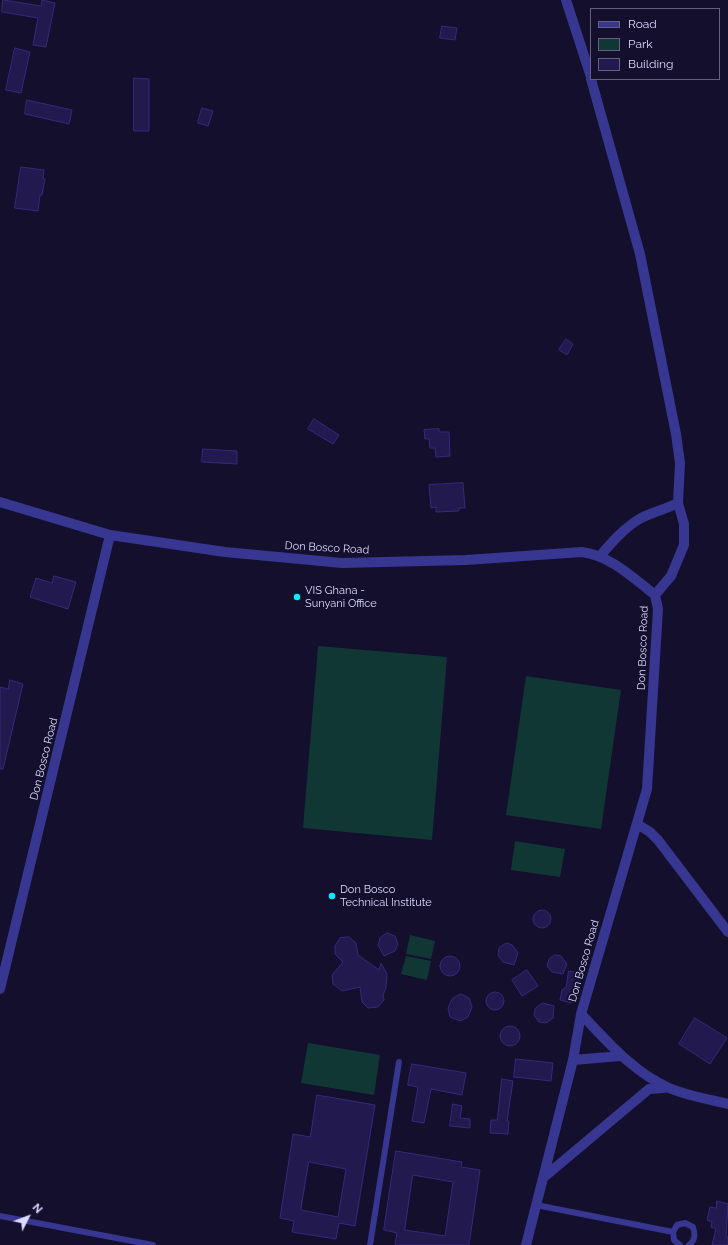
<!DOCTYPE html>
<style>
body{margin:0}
#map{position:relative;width:728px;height:1245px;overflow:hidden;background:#130f2d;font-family:Raleway,sans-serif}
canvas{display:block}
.legend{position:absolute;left:590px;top:8px;width:130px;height:72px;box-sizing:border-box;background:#130f2d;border:1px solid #646081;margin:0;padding:5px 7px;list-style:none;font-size:12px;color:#dedaff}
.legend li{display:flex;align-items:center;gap:8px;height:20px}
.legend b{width:20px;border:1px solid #646081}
.north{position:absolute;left:8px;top:1197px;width:40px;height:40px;-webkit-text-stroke:3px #130f2d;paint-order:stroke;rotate:48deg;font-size:11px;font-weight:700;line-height:16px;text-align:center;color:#dedaff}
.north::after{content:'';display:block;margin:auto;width:14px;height:18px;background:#dedaff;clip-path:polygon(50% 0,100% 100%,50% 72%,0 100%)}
</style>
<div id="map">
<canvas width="728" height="1245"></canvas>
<ul class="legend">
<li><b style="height:5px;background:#373690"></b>Road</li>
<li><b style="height:11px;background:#113735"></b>Park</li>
<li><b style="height:11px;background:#22194f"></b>Building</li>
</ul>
<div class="north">N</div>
</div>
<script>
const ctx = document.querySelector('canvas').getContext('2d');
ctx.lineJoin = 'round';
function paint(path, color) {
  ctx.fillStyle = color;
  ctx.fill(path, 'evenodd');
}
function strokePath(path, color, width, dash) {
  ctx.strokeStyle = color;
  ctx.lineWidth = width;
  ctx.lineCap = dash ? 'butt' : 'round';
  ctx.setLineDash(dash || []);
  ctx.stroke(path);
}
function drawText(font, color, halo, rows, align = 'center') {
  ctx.font = font + ' Raleway,sans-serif';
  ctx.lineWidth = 4;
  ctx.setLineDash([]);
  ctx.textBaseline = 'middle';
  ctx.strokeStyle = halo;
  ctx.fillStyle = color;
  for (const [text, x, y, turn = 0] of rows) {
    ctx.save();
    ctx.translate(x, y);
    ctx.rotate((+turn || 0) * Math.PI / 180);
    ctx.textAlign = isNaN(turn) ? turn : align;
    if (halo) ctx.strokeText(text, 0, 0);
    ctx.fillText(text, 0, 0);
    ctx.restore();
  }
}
paint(new Path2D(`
 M 318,646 L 447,657 L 432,840 L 303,828 Z
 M 526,676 L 621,690 L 601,829 L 506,815 Z
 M 515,841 L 565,849 L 560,877 L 511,870 Z
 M 410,935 L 435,941 L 431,959 L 406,954 Z
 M 406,956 L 431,961 L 427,980 L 401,974 Z
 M 308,1043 L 380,1055 L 374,1095 L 301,1083 Z`), '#113735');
const building = new Path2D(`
 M 3,0 L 41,6 L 42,0 L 55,3 L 46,47 L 33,45 L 38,18 L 2,12 Z
 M 442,26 L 457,28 L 455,40 L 440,38 Z
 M 15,48 L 30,52 L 21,93 L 6,90 Z
 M 134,78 L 149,79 L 149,131 L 134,131 Z
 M 27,100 L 72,110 L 69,124 L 25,114 Z
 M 202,108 L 213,111 L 208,126 L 198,123 Z
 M 21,167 L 44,170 L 43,178 L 45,179 L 42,195 L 40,195 L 38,211 L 15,208 Z
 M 566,339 L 573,344 L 567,355 L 559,350 Z
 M 314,419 L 339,435 L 333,444 L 308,429 Z
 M 439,429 L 439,432 L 449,432 L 450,456 L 436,457 L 435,448 L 430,448 L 429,439 L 425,439 L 424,430 Z
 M 203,449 L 237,451 L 237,464 L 202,462 Z
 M 463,483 L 465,508 L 459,508 L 459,511 L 436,512 L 436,507 L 431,508 L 429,485 Z
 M 54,576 L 76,582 L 68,609 L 30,597 L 36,578 L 52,583 Z
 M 10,680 L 23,684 L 3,769 L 0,769 L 0,687 L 8,689 Z
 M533 919a9 9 0 1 1 18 0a9 9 0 1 1-18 0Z
 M 387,933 L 395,936 L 398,944 L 395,951 L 384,956 L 378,945 L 380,938 Z
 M 349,937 L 356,943 L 358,955 L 379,970 L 381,963 L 387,974 L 386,988 L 383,995 L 384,1000 L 378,1007 L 368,1008 L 362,1002 L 360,987 L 342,991 L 333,984 L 332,975 L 343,962 L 335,954 L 335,946 L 340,938 Z
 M 507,943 L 512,945 L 518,953 L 514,965 L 503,962 L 498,955 L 499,948 Z
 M 555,955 L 561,956 L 567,964 L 563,974 L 552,972 L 547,966 L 549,959 Z
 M440 966a10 10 0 1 1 20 0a10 10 0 1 1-20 0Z
 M 527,970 L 538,986 L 522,996 L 512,980 Z
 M 569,971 L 580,973 L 577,1000 L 571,1003 L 560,1000 L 562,990 L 566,987 Z
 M486 1001a9 9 0 1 1 18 0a9 9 0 1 1-18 0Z
 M 461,994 L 469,998 L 472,1007 L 468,1017 L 460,1021 L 450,1017 L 448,1008 L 452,999 Z
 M 543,1003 L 554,1006 L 553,1018 L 546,1023 L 539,1022 L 534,1015 L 535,1009 Z
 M 695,1018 L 727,1038 L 710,1064 L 679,1044 Z
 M500 1036a10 10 0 1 1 20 0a10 10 0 1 1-20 0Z
 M 516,1059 L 553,1063 L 551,1081 L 514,1077 Z
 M 412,1064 L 466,1073 L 462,1095 L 431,1089 L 424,1123 L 412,1121 L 418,1087 L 408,1085 Z
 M 502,1079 L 513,1081 L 507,1121 L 509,1121 L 508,1134 L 490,1133 L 491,1120 L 497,1120 Z
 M 317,1095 L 375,1105 L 355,1226 L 339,1223 L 336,1239 L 292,1232 L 294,1221 L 280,1218 L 293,1134 L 310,1137 ZM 309,1162 L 346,1169 L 338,1217 L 301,1210 Z
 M 453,1104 L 462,1106 L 460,1118 L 470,1119 L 470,1128 L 450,1126 Z
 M 396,1151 L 462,1162 L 461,1167 L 480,1170 L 469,1245 L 395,1245 L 397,1233 L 384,1230 ZM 413,1175 L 453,1182 L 445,1236 L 405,1230 Z
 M 717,1201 L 728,1204 L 726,1237 L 728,1237 L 728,1245 L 712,1245 L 716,1229 L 711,1227 L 712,1222 L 707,1220 L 710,1207 L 716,1208 Z`);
paint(building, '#22194f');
strokePath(building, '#37297d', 1);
strokePath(new Path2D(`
 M 536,1205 L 673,1232
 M 0,1216 L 153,1245
 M 370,1245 L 399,1062
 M 680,1245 L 674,1240 L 673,1232 L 677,1225 L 685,1223 L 693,1227 C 695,1234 696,1240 689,1245`), '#373690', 6);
strokePath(new Path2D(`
 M 566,0 L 591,77
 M 591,79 L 640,254 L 676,434 L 680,463 L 678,503 L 684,524 L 684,545 L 671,576 L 655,595
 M 0,502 L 110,535 L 225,552 L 342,563 L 466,560 L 582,552 C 611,556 632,577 655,595 L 658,609 L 647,789 L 581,1014 L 573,1060 L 526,1245
 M 600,556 C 612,542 625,527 641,518 C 653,512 666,509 678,503
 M 637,824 L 650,832 L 658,840 L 728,932
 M 0,989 L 110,535
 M 581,1014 C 608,1042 633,1072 669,1088 C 688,1096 708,1099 728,1104
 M 573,1060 L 620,1056
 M 543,1178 L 649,1089 L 664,1088`), '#373690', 10);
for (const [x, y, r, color] of [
 [297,597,4,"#06edff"],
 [332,896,4,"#06edff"]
]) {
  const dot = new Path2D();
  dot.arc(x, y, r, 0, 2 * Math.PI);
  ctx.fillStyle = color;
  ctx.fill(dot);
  strokePath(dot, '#130f2d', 1.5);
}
drawText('11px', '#dedaff', '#130f2d', [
 ["Don Bosco Road",327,548,3],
 ["Don Bosco Road",643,648,-88],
 ["Don Bosco Road",44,759,-76],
 ["Don Bosco Road",584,961,-74]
]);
drawText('11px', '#dedaff', '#130f2d', [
 ["VIS Ghana -",305,591],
 ["Sunyani Office",305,604],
 ["Don Bosco",340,890],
 ["Technical Institute",340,903]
], 'left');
</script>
